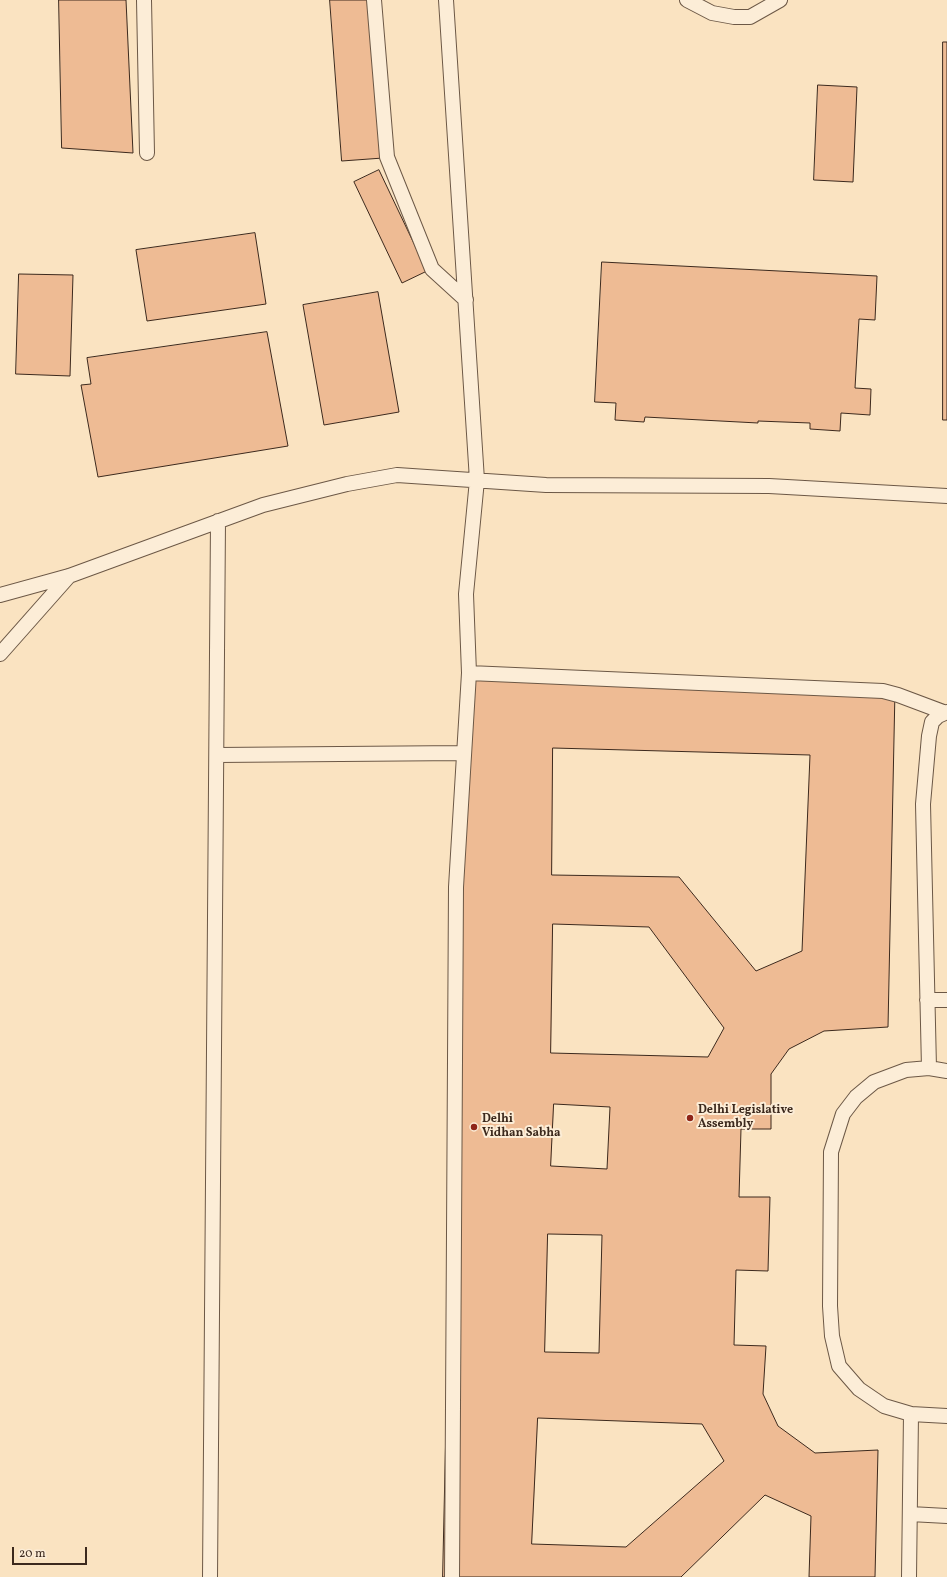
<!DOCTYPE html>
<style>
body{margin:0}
#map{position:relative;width:947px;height:1577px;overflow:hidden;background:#fae3c1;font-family:Vollkorn,serif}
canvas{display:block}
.scale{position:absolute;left:12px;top:1547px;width:75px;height:18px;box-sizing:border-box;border:2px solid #3c291d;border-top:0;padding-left:5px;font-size:12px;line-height:14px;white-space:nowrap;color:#3c291d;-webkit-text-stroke:3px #fcedd7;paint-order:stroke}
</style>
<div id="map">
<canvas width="947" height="1577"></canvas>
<div class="scale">20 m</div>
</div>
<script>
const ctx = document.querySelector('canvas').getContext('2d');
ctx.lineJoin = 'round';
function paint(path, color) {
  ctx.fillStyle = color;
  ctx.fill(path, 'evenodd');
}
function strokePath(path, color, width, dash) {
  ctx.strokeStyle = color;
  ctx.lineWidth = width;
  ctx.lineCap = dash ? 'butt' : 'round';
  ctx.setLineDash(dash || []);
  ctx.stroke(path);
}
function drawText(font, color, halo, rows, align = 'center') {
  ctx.font = font + ' Vollkorn,serif';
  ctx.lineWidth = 4;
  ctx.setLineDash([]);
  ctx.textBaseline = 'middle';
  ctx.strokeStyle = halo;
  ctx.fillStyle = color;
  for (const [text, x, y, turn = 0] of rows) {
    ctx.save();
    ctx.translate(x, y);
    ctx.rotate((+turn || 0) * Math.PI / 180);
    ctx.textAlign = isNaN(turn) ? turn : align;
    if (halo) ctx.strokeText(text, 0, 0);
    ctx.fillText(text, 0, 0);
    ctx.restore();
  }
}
const building = new Path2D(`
 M 59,0 L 126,0 L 133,153 L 62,148 Z
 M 330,0 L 370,0 L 383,158 L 342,161 Z
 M 943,42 L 947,42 L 947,420 L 943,420 Z
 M 818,85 L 857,87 L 853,182 L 814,180 Z
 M 379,170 L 427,271 L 402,283 L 354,182 Z
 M 255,233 L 266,304 L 147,321 L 136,250 Z
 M 602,262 L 877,276 L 875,320 L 859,319 L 855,388 L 871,389 L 870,415 L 841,413 L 840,431 L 810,429 L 810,423 L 758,421 L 758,423 L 645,417 L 644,422 L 615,420 L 616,403 L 595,402 Z
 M 19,274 L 73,275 L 70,376 L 16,374 Z
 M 378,292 L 399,412 L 324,425 L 303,305 Z
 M 267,332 L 288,446 L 98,477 L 81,385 L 91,384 L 87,358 Z
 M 463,679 L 895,690 L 888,1027 L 824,1031 L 789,1049 L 771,1074 L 771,1129 L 741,1129 L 739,1197 L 770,1197 L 768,1271 L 736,1270 L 734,1345 L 766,1346 L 763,1394 L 778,1426 L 815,1453 L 878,1450 L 875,1577 L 809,1577 L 811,1516 L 765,1495 L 681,1577 L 443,1577 ZM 553,748 L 810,755 L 802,951 L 756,971 L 679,877 L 552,875 ZM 553,924 L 649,927 L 724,1028 L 708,1057 L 551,1053 ZM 554,1104 L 610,1107 L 607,1169 L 551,1166 ZM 548,1234 L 602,1235 L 599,1353 L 545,1352 ZM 538,1418 L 702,1424 L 724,1461 L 626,1547 L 532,1544 Z`);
paint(building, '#eebb94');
strokePath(building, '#3c291d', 1);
const lane = new Path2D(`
 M 144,0 L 147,153
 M 374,0 L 387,157 L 432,269 L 466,300
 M 446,0 L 477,480 L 466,594 L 469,673 L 456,887 L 452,1577
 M 687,0 L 712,13 L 734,17 L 750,17 L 780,0
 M 0,595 L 69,576 L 263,505 L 347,484 L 397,475 L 546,485 L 769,486 L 947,496
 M 0,654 L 69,576
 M 469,673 L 883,691 L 898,695 L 946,713
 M 217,755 L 464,753
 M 927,1000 L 947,1000
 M 929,1068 L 923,804 L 929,736 L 932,722 L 938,716 L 947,712
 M 947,1071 L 929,1068 L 906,1070 L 874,1082 L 856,1097 L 843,1114 L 831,1152 L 830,1306 L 832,1336 L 839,1366 L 859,1389 L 884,1406 L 911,1414 L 947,1416
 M 910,1514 L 947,1516
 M 210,1577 L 218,521
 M 909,1577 L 911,1414`);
strokePath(lane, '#6c5846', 16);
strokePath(lane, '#fcedd7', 14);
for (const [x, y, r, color] of [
 [690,1118,4,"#8f2418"],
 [474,1127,4,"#8f2418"]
]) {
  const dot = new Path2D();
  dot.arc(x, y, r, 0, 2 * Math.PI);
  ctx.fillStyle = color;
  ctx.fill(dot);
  strokePath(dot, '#fcedd7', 1.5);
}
drawText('bold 12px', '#3c291d', '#fcedd7', [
 ["Delhi Legislative",698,1111],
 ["Assembly",698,1125],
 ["Delhi",482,1120],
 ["Vidhan Sabha",482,1134]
], 'left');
</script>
